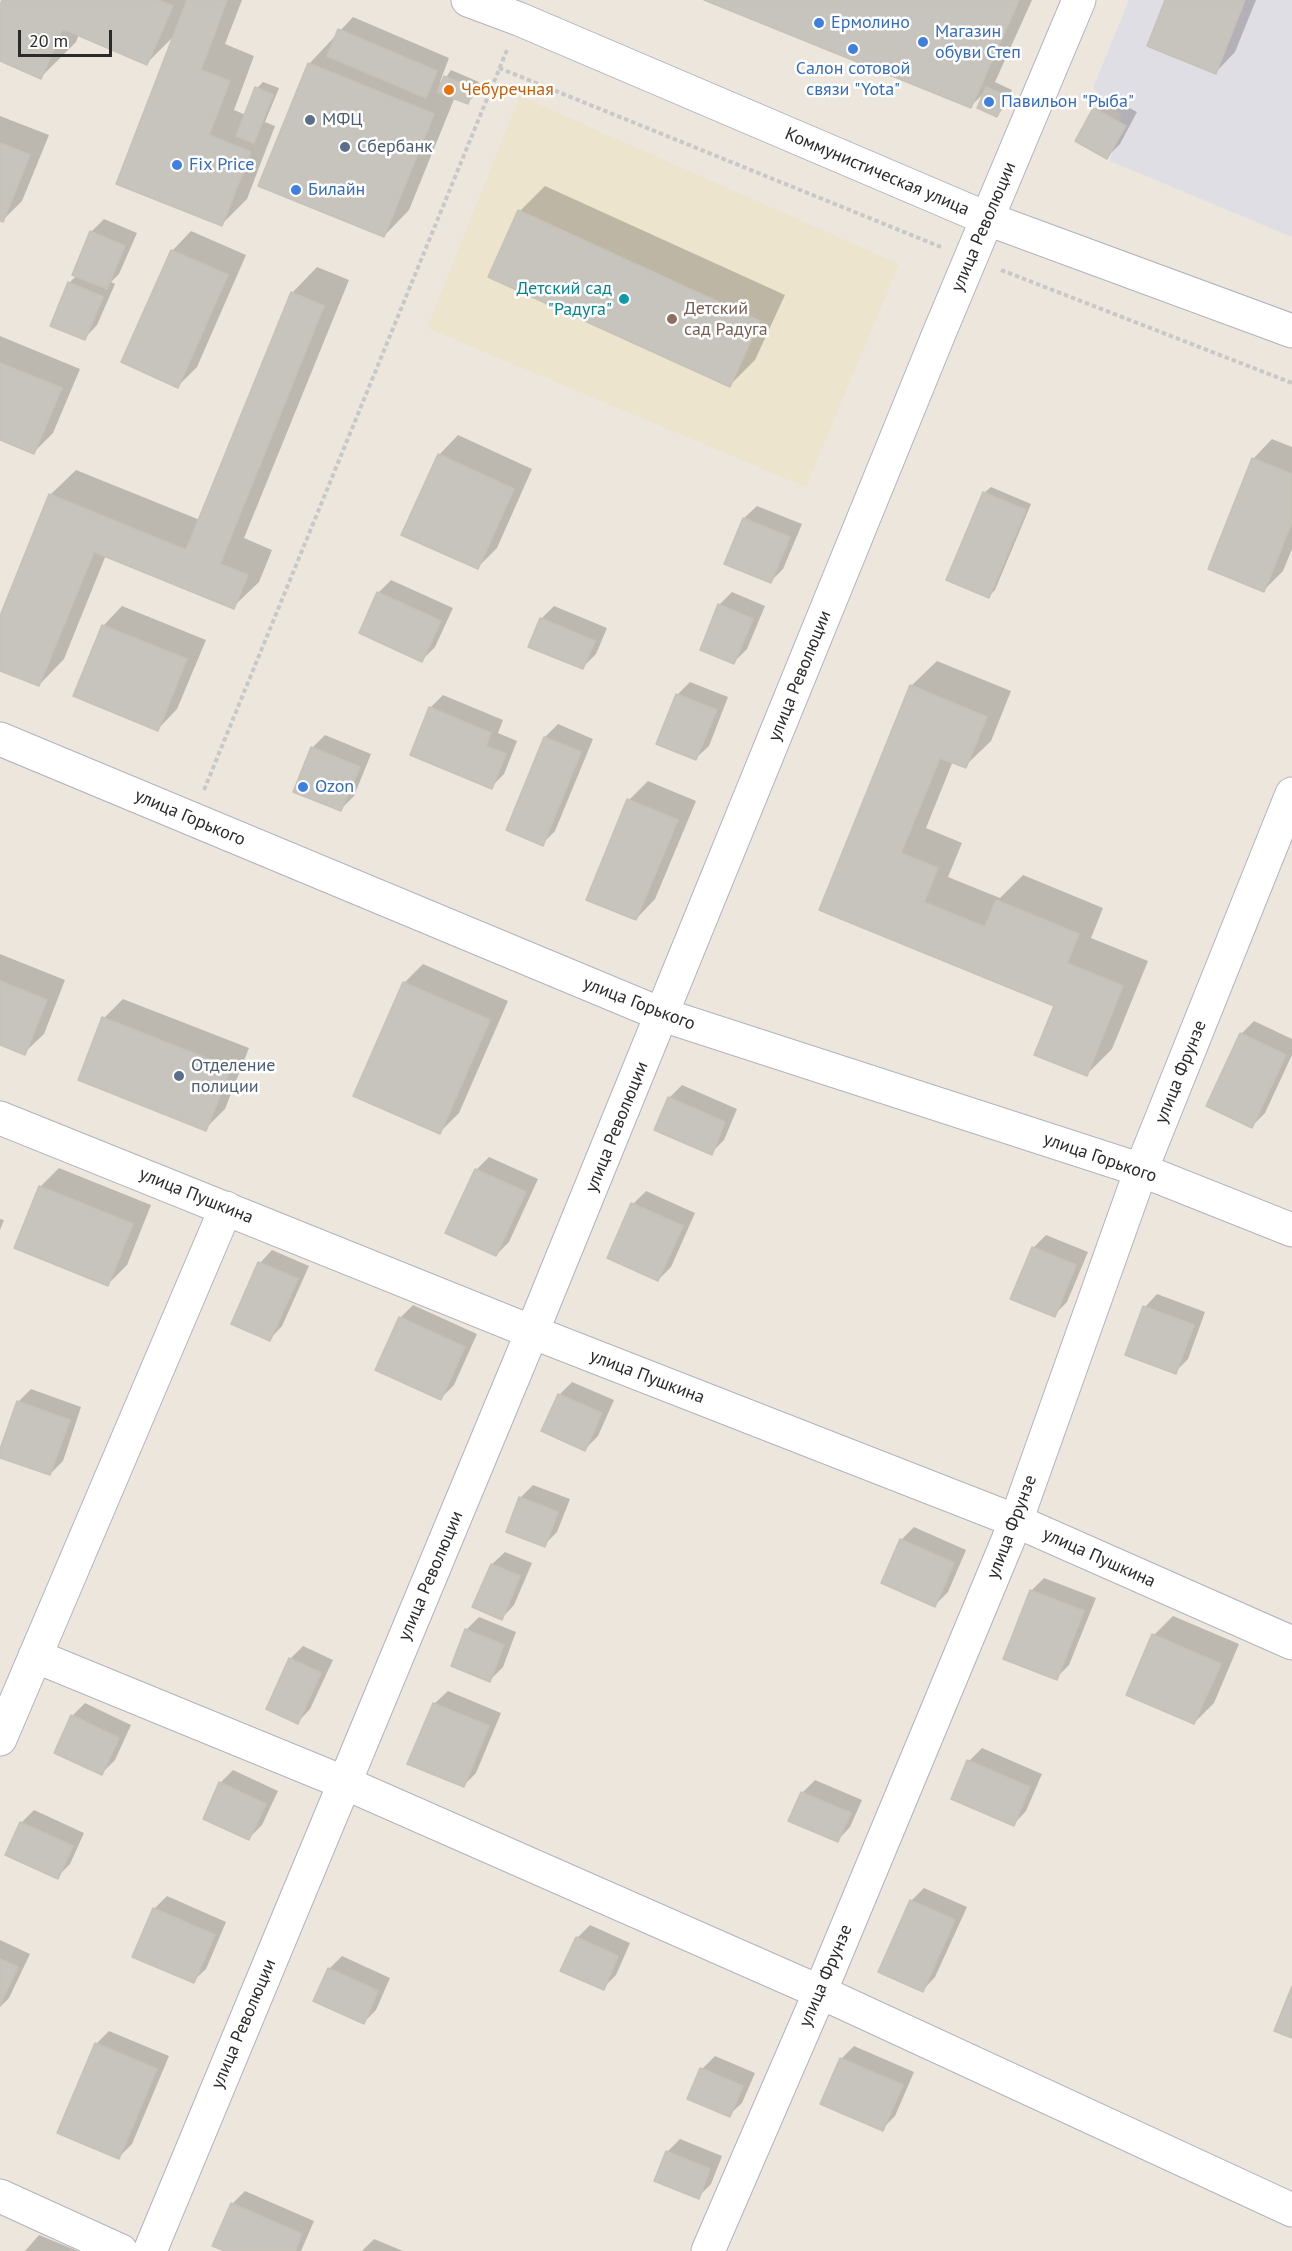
<!DOCTYPE html>
<meta charset="utf-8">
<style>
body{margin:0}
#map{position:relative;width:1292px;height:2251px;overflow:hidden;background:#ece6dd;font-family:"PT Sans",sans-serif}
canvas{display:block}
.scale{position:absolute;left:18px;top:30px;width:94px;height:27px;box-sizing:border-box;border:3px solid #2b2b2b;border-top:0;padding-left:8px;font-size:18px;line-height:21px;white-space:nowrap;color:#2b2b2b;-webkit-text-stroke:4px #fff;paint-order:stroke}
</style>
<div id="map">
<canvas width="1292" height="2251"></canvas>
<div class="scale">20 m</div>
</div>
<script>
const ctx = document.querySelector('canvas').getContext('2d');
ctx.lineJoin = 'round';
function paint(path, color) {
  ctx.fillStyle = color;
  ctx.fill(path, 'evenodd');
}
function strokePath(path, color, width, dash) {
  ctx.strokeStyle = color;
  ctx.lineWidth = width;
  ctx.lineCap = dash ? 'butt' : 'round';
  ctx.setLineDash(dash || []);
  ctx.stroke(path);
}
function drawText(font, color, halo, rows, align = 'center') {
  ctx.font = font + ' "PT Sans",sans-serif';
  ctx.lineWidth = 5;
  ctx.setLineDash([]);
  ctx.textBaseline = 'middle';
  ctx.strokeStyle = halo;
  ctx.fillStyle = color;
  for (const [text, x, y, turn = 0] of rows) {
    ctx.save();
    ctx.translate(x, y);
    ctx.rotate((+turn || 0) * Math.PI / 180);
    ctx.textAlign = isNaN(turn) ? turn : align;
    if (halo) ctx.strokeText(text, 0, 0);
    ctx.fillText(text, 0, 0);
    ctx.restore();
  }
}
paint(new Path2D(`
 M 1129,0 L 1292,0 L 1292,237 L 1110,161 L 1121,114 L 1093,88 Z`), '#e0dee5');
paint(new Path2D(`
 M 520,96 L 899,264 L 806,487 L 427,328 Z`), '#ede4ce');
paint(new Path2D(`
 M 4,0 L 242,0 L 225,44 L 254,56 L 234,110 L 246,115 L 257,88 L 263,82 L 279,88 L 265,122 L 275,126 L 247,199 L 222,224 L 175,35 L 146,64 L 79,34 L 76,42 L 41,77 L 0,59 L 0,9 Z
 M 708,0 L 1032,0 L 995,82 L 1012,90 L 1003,109 L 997,115 L 985,92 L 971,106 Z
 M 1167,0 L 1256,0 L 1235,52 L 1216,72 Z
 M 353,17 L 449,58 L 440,82 L 443,82 L 451,70 L 479,82 L 473,97 L 467,103 L 455,97 L 409,210 L 384,236 L 309,64 Z
 M 1107,96 L 1137,112 L 1120,144 L 1107,157 L 1095,109 Z
 M 0,116 L 49,135 L 22,201 L 3,220 L 0,219 Z
 M 545,186 L 785,295 L 755,360 L 730,385 L 520,211 Z
 M 104,219 L 137,233 L 119,274 L 111,282 L 115,284 L 97,325 L 85,338 L 69,283 L 77,275 L 91,232 Z
 M 191,231 L 246,255 L 197,367 L 178,386 L 172,251 Z
 M 317,267 L 349,280 L 244,538 L 272,550 L 259,582 L 233,607 L 106,555 L 64,659 L 39,685 L 0,669 L 0,620 L 50,495 L 76,470 L 200,520 L 292,293 Z
 M 0,336 L 80,369 L 53,433 L 33,453 L 0,439 Z
 M 458,435 L 532,469 L 497,548 L 477,568 L 439,455 Z
 M 1272,439 L 1292,447 L 1292,549 L 1283,571 L 1264,590 L 1253,459 Z
 M 991,487 L 1031,504 L 995,590 L 989,596 L 984,493 Z
 M 757,506 L 802,524 L 783,569 L 770,582 L 726,564 L 744,518 Z
 M 391,580 L 453,608 L 435,647 L 422,660 L 378,593 Z
 M 732,592 L 765,606 L 747,649 L 734,662 L 719,605 Z
 M 122,606 L 206,640 L 177,709 L 158,729 L 103,626 Z
 M 554,606 L 607,628 L 596,654 L 583,667 L 541,619 Z
 M 937,661 L 1011,691 L 991,741 L 965,766 L 953,761 L 926,828 L 962,843 L 948,877 L 1000,898 L 1023,875 L 1103,908 L 1091,938 L 1148,961 L 1112,1049 L 1087,1074 L 1056,1005 L 821,909 L 911,686 Z
 M 690,682 L 728,697 L 709,746 L 696,758 L 677,695 Z
 M 443,695 L 503,720 L 498,733 L 517,741 L 504,774 L 491,787 L 430,708 Z
 M 558,724 L 593,739 L 555,831 L 542,844 L 545,737 Z
 M 325,735 L 371,754 L 354,796 L 341,809 L 312,748 Z
 M 648,781 L 696,801 L 655,899 L 636,919 L 629,800 Z
 M 0,954 L 65,980 L 44,1034 L 24,1053 L 0,1043 Z
 M 423,964 L 508,1001 L 459,1113 L 440,1132 L 404,983 Z
 M 123,999 L 249,1048 L 225,1109 L 205,1129 L 104,1018 Z
 M 1254,1021 L 1292,1039 L 1292,1055 L 1265,1113 L 1252,1126 L 1241,1034 Z
 M 682,1085 L 737,1109 L 724,1140 L 711,1153 L 669,1098 Z
 M 489,1157 L 538,1179 L 509,1242 L 496,1255 L 476,1170 Z
 M 59,1168 L 151,1205 L 127,1265 L 108,1284 L 40,1187 Z
 M 646,1191 L 695,1213 L 671,1267 L 658,1280 L 633,1204 Z
 M 0,1219 L 4,1220 L 0,1230 Z
 M 1046,1235 L 1088,1252 L 1067,1302 L 1054,1315 L 1033,1248 Z
 M 272,1250 L 309,1266 L 282,1326 L 270,1339 L 260,1263 Z
 M 1157,1294 L 1205,1312 L 1188,1359 L 1175,1372 L 1145,1307 Z
 M 413,1305 L 477,1334 L 454,1385 L 441,1398 L 400,1318 Z
 M 572,1382 L 614,1400 L 598,1436 L 585,1449 L 559,1395 Z
 M 31,1389 L 81,1407 L 63,1461 L 50,1474 L 0,1456 L 18,1402 Z
 M 533,1485 L 570,1499 L 557,1532 L 544,1545 L 520,1498 Z
 M 914,1527 L 966,1550 L 948,1592 L 935,1605 L 901,1540 Z
 M 505,1552 L 532,1563 L 514,1605 L 502,1618 L 492,1564 Z
 M 1044,1578 L 1096,1598 L 1069,1665 L 1056,1678 L 1031,1591 Z
 M 1173,1616 L 1239,1644 L 1214,1703 L 1194,1723 L 1154,1635 Z
 M 479,1617 L 516,1632 L 503,1667 L 490,1680 L 466,1630 Z
 M 303,1646 L 333,1660 L 310,1709 L 298,1722 L 290,1659 Z
 M 448,1691 L 501,1713 L 476,1773 L 463,1786 L 409,1763 L 435,1703 Z
 M 85,1703 L 131,1725 L 115,1760 L 102,1773 L 72,1716 Z
 M 982,1748 L 1042,1774 L 1026,1811 L 1014,1824 L 969,1761 Z
 M 233,1770 L 278,1791 L 262,1825 L 249,1838 L 220,1783 Z
 M 815,1780 L 862,1800 L 850,1827 L 838,1840 L 802,1793 Z
 M 34,1810 L 84,1833 L 70,1864 L 57,1877 L 21,1823 Z
 M 924,1888 L 967,1907 L 935,1977 L 923,1990 L 911,1901 Z
 M 167,1896 L 226,1922 L 206,1969 L 193,1981 L 154,1909 Z
 M 590,1925 L 630,1943 L 616,1975 L 603,1988 L 577,1938 Z
 M 0,1940 L 30,1954 L 9,1998 L 0,2007 Z
 M 342,1956 L 390,1978 L 376,2010 L 363,2023 L 329,1969 Z
 M 109,2031 L 169,2056 L 132,2144 L 119,2157 L 96,2044 Z
 M 854,2046 L 914,2072 L 895,2116 L 882,2129 L 841,2059 Z
 M 715,2056 L 755,2073 L 742,2103 L 729,2115 L 702,2069 Z
 M 680,2139 L 722,2156 L 711,2184 L 698,2197 L 667,2152 Z
 M 245,2191 L 314,2221 L 301,2251 L 229,2251 L 232,2204 Z
 M 39,2235 L 78,2251 L 25,2251 Z
 M 374,2239 L 403,2251 L 362,2251 Z`), '#0003');
const building = new Path2D(`
 M 2,0 L 158,0 L 173,6 L 147,65 L 63,29 L 41,79 L 0,61 L 0,5 Z
 M 187,0 L 227,0 L 201,70 L 230,81 L 209,135 L 251,152 L 222,226 L 116,184 Z
 M 704,0 L 1019,0 L 971,108 Z
 M 1165,0 L 1245,0 L 1216,74 L 1147,46 Z
 M 338,29 L 437,71 L 426,98 L 327,56 Z
 M 308,63 L 434,114 L 384,237 L 258,186 Z
 M 444,76 L 474,88 L 468,104 L 437,92 Z
 M 255,87 L 273,95 L 254,143 L 236,136 Z
 M 986,87 L 1007,96 L 997,117 L 977,108 Z
 M 1093,108 L 1126,126 L 1107,159 L 1075,141 Z
 M 0,143 L 30,155 L 3,222 L 0,221 Z
 M 518,210 L 760,321 L 730,387 L 488,277 Z
 M 90,231 L 125,246 L 107,289 L 72,275 Z
 M 171,250 L 228,275 L 178,388 L 121,362 Z
 M 68,282 L 103,297 L 85,340 L 50,326 Z
 M 291,292 L 324,306 L 220,564 L 248,575 L 234,609 L 94,552 L 39,686 L 0,671 L 0,616 L 49,494 L 186,550 Z
 M 0,363 L 62,388 L 34,454 L 0,440 Z
 M 438,454 L 514,489 L 478,569 L 401,535 Z
 M 1252,458 L 1292,474 L 1292,522 L 1264,592 L 1208,569 Z
 M 983,492 L 1026,510 L 989,598 L 946,580 Z
 M 743,518 L 790,537 L 771,583 L 724,564 Z
 M 377,592 L 441,621 L 422,662 L 359,633 Z
 M 718,604 L 753,619 L 734,664 L 700,650 Z
 M 540,618 L 595,641 L 583,669 L 528,647 Z
 M 102,625 L 187,659 L 158,731 L 73,696 Z
 M 910,685 L 987,717 L 966,768 L 940,758 L 901,853 L 938,868 L 924,902 L 985,927 L 996,900 L 1079,934 L 1067,963 L 1123,986 L 1087,1076 L 1034,1055 L 1054,1006 L 819,910 Z
 M 676,694 L 717,710 L 696,760 L 656,744 Z
 M 429,707 L 491,733 L 486,746 L 506,754 L 492,789 L 410,755 Z
 M 544,737 L 581,752 L 543,846 L 506,830 Z
 M 311,747 L 360,767 L 341,811 L 293,792 Z
 M 627,799 L 678,820 L 636,920 L 586,900 Z
 M 0,981 L 47,1000 L 25,1055 L 0,1045 Z
 M 403,982 L 490,1020 L 440,1134 L 353,1096 Z
 M 102,1017 L 231,1068 L 206,1131 L 78,1080 Z
 M 1240,1033 L 1286,1055 L 1252,1128 L 1206,1106 Z
 M 668,1097 L 725,1122 L 712,1155 L 654,1130 Z
 M 475,1169 L 526,1192 L 496,1256 L 445,1233 Z
 M 39,1186 L 133,1224 L 108,1286 L 14,1248 Z
 M 631,1203 L 683,1226 L 658,1281 L 607,1258 Z
 M 1032,1247 L 1076,1265 L 1055,1317 L 1010,1299 Z
 M 258,1262 L 298,1279 L 270,1341 L 231,1324 Z
 M 1143,1306 L 1194,1325 L 1176,1374 L 1125,1355 Z
 M 399,1317 L 465,1347 L 441,1400 L 375,1370 Z
 M 558,1394 L 602,1413 L 585,1451 L 541,1431 Z
 M 17,1401 L 70,1420 L 50,1475 L 0,1458 L 0,1449 Z
 M 519,1497 L 558,1512 L 545,1547 L 506,1532 Z
 M 900,1539 L 954,1563 L 935,1607 L 881,1583 Z
 M 491,1564 L 520,1576 L 502,1620 L 472,1607 Z
 M 1030,1590 L 1084,1611 L 1057,1680 L 1003,1659 Z
 M 465,1629 L 504,1645 L 490,1682 L 451,1666 Z
 M 1152,1634 L 1221,1664 L 1194,1724 L 1126,1695 Z
 M 289,1658 L 321,1673 L 298,1724 L 266,1709 Z
 M 433,1703 L 489,1726 L 464,1787 L 407,1764 Z
 M 71,1715 L 119,1738 L 102,1775 L 54,1753 Z
 M 967,1760 L 1030,1787 L 1014,1826 L 951,1799 Z
 M 219,1782 L 266,1804 L 249,1840 L 203,1819 Z
 M 801,1792 L 851,1813 L 838,1842 L 788,1821 Z
 M 20,1822 L 73,1846 L 58,1879 L 5,1855 Z
 M 910,1900 L 955,1920 L 923,1992 L 878,1972 Z
 M 153,1908 L 215,1935 L 194,1983 L 132,1957 Z
 M 576,1937 L 618,1956 L 604,1990 L 560,1971 Z
 M 0,1959 L 18,1967 L 0,2005 Z
 M 328,1968 L 378,1991 L 364,2024 L 313,2001 Z
 M 1292,1986 L 1292,2038 L 1274,2031 Z
 M 95,2043 L 157,2069 L 119,2159 L 57,2133 Z
 M 840,2058 L 903,2085 L 883,2131 L 820,2104 Z
 M 700,2068 L 743,2086 L 730,2117 L 687,2099 Z
 M 666,2151 L 710,2169 L 699,2199 L 654,2181 Z
 M 231,2203 L 302,2234 L 295,2251 L 225,2251 L 212,2246 Z`);
paint(building, '#c7c3bd');
strokePath(building, '#c7c2b7', 1.5);
const minor = new Path2D(`
 M 468,0 L 519,19 L 988,219 L 1292,331
 M 0,739 L 663,1015 L 1141,1170 L 1292,1230
 M 0,1118 L 532,1332 L 1016,1521 L 1292,1643
 M 35,1656 L 345,1783 L 820,1992 L 1292,2210
 M 0,1739 L 226,1208
 M 0,2196 L 121,2251
 M 150,2251 L 532,1332 L 940,331 L 1079,0
 M 708,2251 L 820,1992 L 1016,1521 L 1141,1170 L 1292,794`);
strokePath(minor, '#b1b3be', 35);
strokePath(new Path2D(`
 M 499,68 L 941,247
 M 1001,270 L 1292,383
 M 204,790 L 507,50`), '#c8c8c8', 4, [4.5, 3]);
strokePath(minor, '#fff', 33);
for (const [x, y, r, color] of [
 [819,23,6,"#3f7fe0"],
 [923,42,6,"#3f7fe0"],
 [853,49,6,"#3f7fe0"],
 [449,90,6,"#e8710a"],
 [989,102,6,"#3f7fe0"],
 [310,120,6,"#5c6f8a"],
 [345,147,6,"#5c6f8a"],
 [177,165,6,"#3f7fe0"],
 [296,190,6,"#3f7fe0"],
 [624,299,6,"#0f9aa8"],
 [672,319,6,"#8d6e63"],
 [303,787,6,"#3f7fe0"],
 [179,1076,6,"#5c6f8a"]
]) {
  const dot = new Path2D();
  dot.arc(x, y, r, 0, 2 * Math.PI);
  ctx.fillStyle = color;
  ctx.fill(dot);
  strokePath(dot, '#fff', 2);
}
drawText('18px', '#366cbe', '#fff', [
 ["Ермолино",831,23],
 ["Магазин",935,32],
 ["обуви Степ",935,53],
 ["Салон сотовой",853,69,"center"],
 ["связи \"Yota\"",853,90,"center"],
 ["Павильон \"Рыба\"",1001,102],
 ["Fix Price",189,165],
 ["Билайн",308,190],
 ["Ozon",315,787]
], 'left');
drawText('18px', '#c56008', '#fff', [
 ["Чебуречная",461,90]
], 'left');
drawText('18px', '#4e5e75', '#fff', [
 ["МФЦ",322,120],
 ["Сбербанк",357,147],
 ["Отделение",191,1066],
 ["полиции",191,1087]
], 'left');
drawText('18px', '#2b2b2b', '#fff', [
 ["Коммунистическая улица",877,172,23],
 ["улица Революции",984,227,-67],
 ["улица Революции",800,676,-68],
 ["улица Горького",190,818,23],
 ["улица Горького",639,1004,21],
 ["улица Фрунзе",1181,1072,-68],
 ["улица Революции",617,1127,-68],
 ["улица Горького",1100,1158,19],
 ["улица Пушкина",196,1196,22],
 ["улица Пушкина",647,1377,21],
 ["улица Фрунзе",1012,1527,-69],
 ["улица Пушкина",1099,1558,24],
 ["улица Революции",431,1576,-67],
 ["улица Фрунзе",826,1976,-67],
 ["улица Революции",244,2024,-67]
]);
drawText('18px', '#0d838f', '#fff', [
 ["Детский сад",612,289],
 ["\"Радуга\"",612,310]
], 'right');
drawText('18px', '#785e54', '#fff', [
 ["Детский",684,309],
 ["сад Радуга",684,330]
], 'left');
</script>
